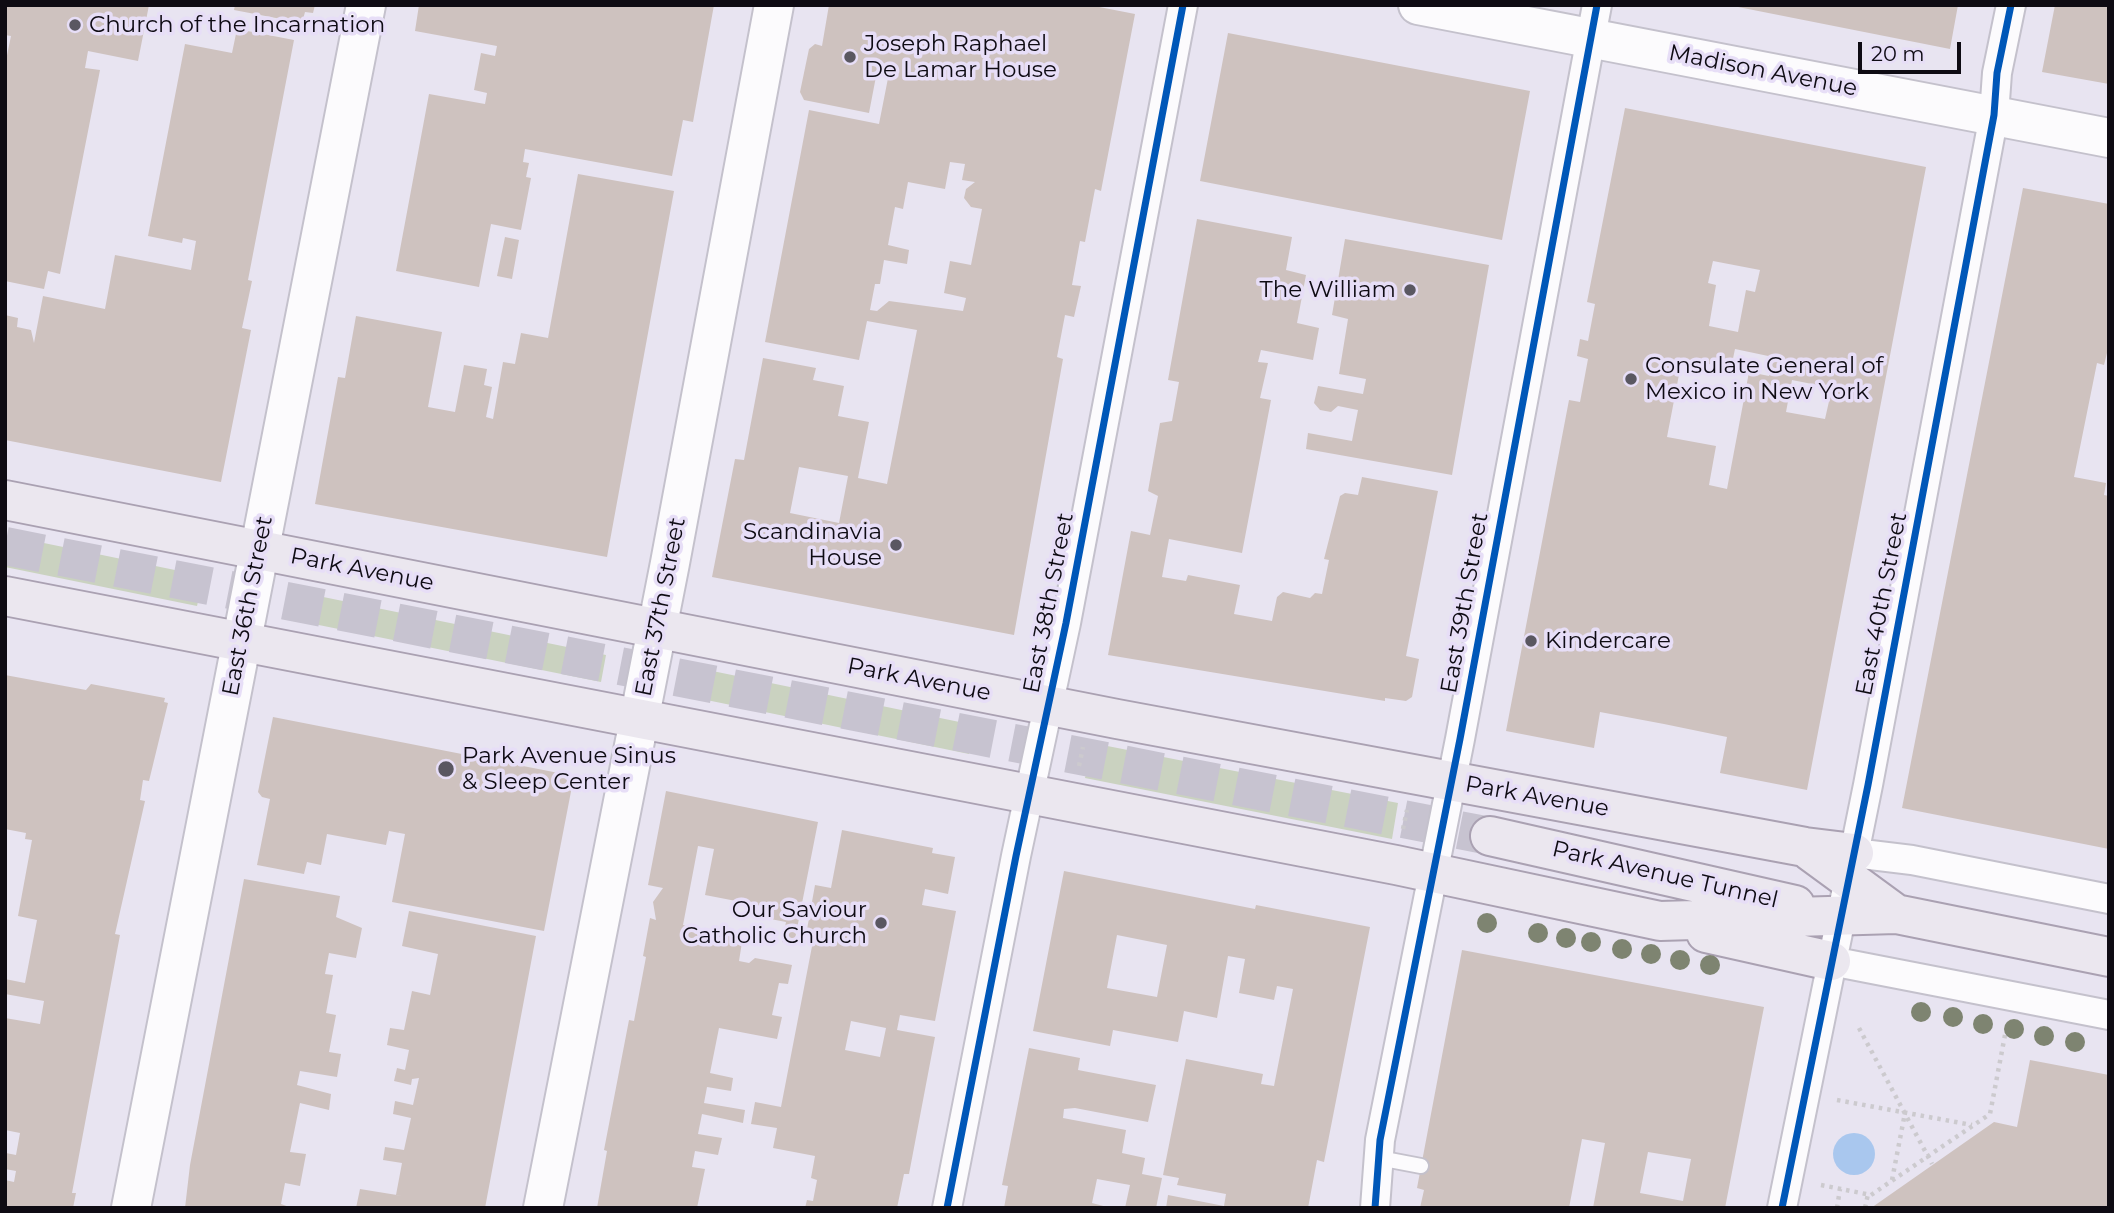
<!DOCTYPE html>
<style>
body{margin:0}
#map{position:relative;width:2114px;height:1213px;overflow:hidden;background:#e8e4f1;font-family:Montserrat,sans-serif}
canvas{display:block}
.frame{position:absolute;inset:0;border:7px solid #0e0b13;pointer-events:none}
.scale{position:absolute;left:1858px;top:42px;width:103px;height:32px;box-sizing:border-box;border:4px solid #0e0b13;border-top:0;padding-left:9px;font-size:21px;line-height:24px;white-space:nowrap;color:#0e0b13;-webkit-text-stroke:5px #e7def7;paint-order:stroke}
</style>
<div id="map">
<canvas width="2114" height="1213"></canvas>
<div class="frame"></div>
<div class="scale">20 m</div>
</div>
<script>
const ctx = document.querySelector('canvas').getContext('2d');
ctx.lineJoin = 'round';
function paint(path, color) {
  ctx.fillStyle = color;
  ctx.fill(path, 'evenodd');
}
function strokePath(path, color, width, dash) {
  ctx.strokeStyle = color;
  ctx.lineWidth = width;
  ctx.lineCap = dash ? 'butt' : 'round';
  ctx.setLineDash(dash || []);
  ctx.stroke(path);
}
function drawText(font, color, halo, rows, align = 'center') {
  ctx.font = font + ' Montserrat,sans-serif';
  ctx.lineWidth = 7;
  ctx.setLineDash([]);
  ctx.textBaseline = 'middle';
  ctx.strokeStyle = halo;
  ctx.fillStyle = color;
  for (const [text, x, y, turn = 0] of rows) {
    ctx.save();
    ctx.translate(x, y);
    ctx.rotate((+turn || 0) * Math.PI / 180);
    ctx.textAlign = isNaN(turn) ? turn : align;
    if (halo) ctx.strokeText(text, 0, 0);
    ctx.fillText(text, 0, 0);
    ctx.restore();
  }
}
paint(new Path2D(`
 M 5,535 L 204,576 L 197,606 L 5,567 Z
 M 299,592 L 606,655 L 601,682 L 294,620 Z
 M 698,668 L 974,725 L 969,754 L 692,697 L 685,689 L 689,675 Z
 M 1092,743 L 1398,803 L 1392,839 L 1085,778 Z`), '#cad2c0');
paint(new Path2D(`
 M1833 1154a21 21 0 1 1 42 0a21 21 0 1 1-42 0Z`), '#a9c7ee');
paint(new Path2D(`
 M 7,5 L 149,5 L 138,61 L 88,51 L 85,68 L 100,70 L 60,274 L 48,271 L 44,289 L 5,281 L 5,65 L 11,36 L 5,35 Z
 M 235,5 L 315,5 L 313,13 L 305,12 L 302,23 L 234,10 Z
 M 419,5 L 714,5 L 693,122 L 683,120 L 672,176 L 525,149 L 523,162 L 529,163 L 526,177 L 531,178 L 521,230 L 491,224 L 479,287 L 396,271 L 429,94 L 485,104 L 487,93 L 474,90 L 481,53 L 495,56 L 497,46 L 415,31 Z
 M 829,5 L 1089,5 L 1135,14 L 1101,191 L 1095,189 L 1085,242 L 1080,241 L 1072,285 L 1081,286 L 1074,317 L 1065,315 L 1057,357 L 1063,359 L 1014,635 L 712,577 L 735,459 L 744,460 L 763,358 L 816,368 L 813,380 L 844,386 L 838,416 L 869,422 L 858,478 L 887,484 L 917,330 L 867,321 L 859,360 L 765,342 L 809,110 L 879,124 L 890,68 L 878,66 L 869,113 L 804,100 L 800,92 L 809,49 L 815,44 L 822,46 ZM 950,162 L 965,164 L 962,180 L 975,182 L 966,189 L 964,198 L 971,207 L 982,209 L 971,265 L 950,261 L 944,293 L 966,298 L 963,311 L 889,301 L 877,311 L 870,310 L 875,284 L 880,284 L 884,260 L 907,264 L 909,250 L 888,245 L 895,207 L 903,209 L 908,182 L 945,189 ZM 799,467 L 848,476 L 839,523 L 790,513 Z
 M 1728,5 L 1958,5 L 1950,49 Z
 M 2055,5 L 2109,5 L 2109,84 L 2042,72 Z
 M 237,29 L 294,40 L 248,280 L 252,281 L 242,328 L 251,330 L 221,482 L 5,440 L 5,315 L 18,318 L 17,327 L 31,330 L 34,343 L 43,296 L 105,309 L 115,255 L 191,270 L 196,241 L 183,238 L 182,243 L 148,236 L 185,44 L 232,53 Z
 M 1228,33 L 1530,91 L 1502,240 L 1200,181 Z
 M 1625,108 L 1926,167 L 1807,790 L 1720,773 L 1727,737 L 1664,724 L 1600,712 L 1594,748 L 1506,731 L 1569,400 L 1580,402 L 1588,359 L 1577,356 L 1580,339 L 1588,341 L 1595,304 L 1587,302 ZM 1713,261 L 1760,270 L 1755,292 L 1746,290 L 1738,332 L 1709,326 L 1716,285 L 1708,283 ZM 1735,349 L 1773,357 L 1769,376 L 1749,372 L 1727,489 L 1709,485 L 1716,446 L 1667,437 L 1682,359 L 1731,368 ZM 1792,380 L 1832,388 L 1825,419 L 1786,412 Z
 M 578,174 L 674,191 L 607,557 L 315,504 L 338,377 L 345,378 L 356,316 L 442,332 L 428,407 L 455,412 L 464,365 L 487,369 L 484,385 L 492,387 L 486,417 L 493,419 L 503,362 L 515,364 L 521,333 L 548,338 Z
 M 2023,188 L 2109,204 L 2109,345 L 2104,365 L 2097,363 L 2074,477 L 2106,483 L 2104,495 L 2109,496 L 2109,849 L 1902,808 Z
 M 1197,219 L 1292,237 L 1286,270 L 1306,275 L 1297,323 L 1319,328 L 1313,360 L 1261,350 L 1258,362 L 1268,363 L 1260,398 L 1271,400 L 1242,553 L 1169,539 L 1162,577 L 1186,581 L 1188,575 L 1240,585 L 1234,614 L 1272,621 L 1277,597 L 1283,592 L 1310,598 L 1315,593 L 1322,594 L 1329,560 L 1324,559 L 1340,496 L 1345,493 L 1358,495 L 1362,477 L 1438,491 L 1406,656 L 1419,659 L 1412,697 L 1406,701 L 1385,698 L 1385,701 L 1108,655 L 1131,531 L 1150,535 L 1158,496 L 1148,491 L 1160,423 L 1172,421 L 1179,382 L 1168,380 Z
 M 505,237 L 519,240 L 512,279 L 497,276 Z
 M 1345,239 L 1489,265 L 1452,475 L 1306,449 L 1308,433 L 1352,441 L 1355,425 L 1358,410 L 1338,406 L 1331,412 L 1320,410 L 1314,403 L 1318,386 L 1363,394 L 1366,379 L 1339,374 L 1348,319 L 1332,315 Z
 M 5,675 L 86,690 L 91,684 L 165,698 L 164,702 L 168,703 L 149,781 L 143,780 L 140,800 L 145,801 L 115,934 L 120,935 L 72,1193 L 76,1193 L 73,1208 L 5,1208 L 5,1180 L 14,1182 L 16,1171 L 5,1169 L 5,1157 L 6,1153 L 16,1155 L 20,1133 L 5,1130 L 5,1018 L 40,1024 L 44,1001 L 5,994 L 5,979 L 25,983 L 37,920 L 18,916 L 32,840 L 25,839 L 26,833 L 5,829 Z
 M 273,717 L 574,776 L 544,931 L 392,902 L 405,834 L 389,831 L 386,845 L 327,834 L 321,865 L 307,862 L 304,874 L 257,865 L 270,799 L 262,797 L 258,792 Z
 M 666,791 L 818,822 L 794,944 L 782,942 L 786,922 L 760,917 L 762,906 L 705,895 L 714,849 L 698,846 L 683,925 L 743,936 L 739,961 L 749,963 L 755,958 L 792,965 L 788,984 L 779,983 L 772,1015 L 782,1017 L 777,1039 L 719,1028 L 710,1073 L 733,1078 L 731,1091 L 707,1087 L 704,1103 L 745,1110 L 743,1123 L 702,1114 L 698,1134 L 722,1138 L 718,1155 L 695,1151 L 692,1167 L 705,1169 L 697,1208 L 597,1208 L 607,1151 L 604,1150 L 629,1020 L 634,1021 L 646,957 L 643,956 L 650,918 L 656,920 L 653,902 L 663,888 L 648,885 Z
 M 842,830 L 933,848 L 932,853 L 955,857 L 948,894 L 925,889 L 922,905 L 956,911 L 935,1021 L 900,1015 L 897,1030 L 935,1037 L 909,1174 L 904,1174 L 897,1208 L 805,1208 L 807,1200 L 813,1201 L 817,1180 L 811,1178 L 815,1156 L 773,1148 L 777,1128 L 751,1124 L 755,1102 L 781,1107 L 814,936 L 806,935 L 815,885 L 831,888 ZM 851,1021 L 886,1028 L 880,1057 L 845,1050 Z
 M 1064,871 L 1255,909 L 1256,905 L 1370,927 L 1324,1162 L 1317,1160 L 1308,1208 L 1166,1208 L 1168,1195 L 1224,1206 L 1226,1194 L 1177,1185 L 1179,1178 L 1163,1175 L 1186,1059 L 1263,1074 L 1261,1084 L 1274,1086 L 1293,989 L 1277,986 L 1274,1000 L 1239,993 L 1245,959 L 1228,956 L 1217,1018 L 1184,1011 L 1178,1042 L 1113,1030 L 1110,1046 L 1033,1031 ZM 1117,935 L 1167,945 L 1157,997 L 1107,988 Z
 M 244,879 L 340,896 L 336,917 L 362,928 L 356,958 L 329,953 L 325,974 L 333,975 L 326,1013 L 336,1015 L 329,1052 L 341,1054 L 337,1077 L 300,1071 L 297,1085 L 331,1094 L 329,1110 L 300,1103 L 290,1152 L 306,1154 L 300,1186 L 285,1183 L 281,1204 L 292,1208 L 185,1208 L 190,1165 Z
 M 409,911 L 536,936 L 485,1208 L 356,1208 L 360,1189 L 403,1196 L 396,1195 L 402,1163 L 383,1160 L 385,1147 L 404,1150 L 411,1118 L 393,1114 L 395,1101 L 413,1105 L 419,1078 L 412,1079 L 411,1085 L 394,1081 L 397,1068 L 405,1070 L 409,1050 L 387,1045 L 390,1028 L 404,1030 L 412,991 L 430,995 L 438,954 L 402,946 Z
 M 1462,950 L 1764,1007 L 1725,1208 L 1593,1208 L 1605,1143 L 1582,1139 L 1569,1208 L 1420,1208 L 1424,1190 L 1417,1188 ZM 1648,1152 L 1691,1159 L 1683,1201 L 1640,1193 Z
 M 1029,1048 L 1080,1058 L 1078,1070 L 1156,1085 L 1148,1122 L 1075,1108 L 1064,1109 L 1063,1118 L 1126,1130 L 1122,1153 L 1145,1158 L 1142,1174 L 1162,1178 L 1156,1208 L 1125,1208 L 1130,1185 L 1097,1179 L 1092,1203 L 1111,1208 L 1004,1208 L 1008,1186 L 1002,1185 Z
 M 2030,1060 L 2109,1075 L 2109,1208 L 1871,1208 L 1994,1122 L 2017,1127 Z`), '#cec2bf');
strokePath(new Path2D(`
 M 5,546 L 1490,836`), '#c7c3d0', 38, [38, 19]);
const lane = new Path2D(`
 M 1379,1158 L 1421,1166`);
const street = new Path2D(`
 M 1854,853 L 1912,860 L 2109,899
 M 1831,961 L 2109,1015
 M 947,1208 L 1016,856 L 1066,623 L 1183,5
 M 1375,1208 L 1380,1140 L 1460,739 L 1597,5
 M 1782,1208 L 1868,785 L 1994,115 L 1997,73 L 2011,5`);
const secondary = new Path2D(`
 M 1418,5 L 2109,138
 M 131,1208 L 366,5
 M 543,1208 L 670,563 L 774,5`);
const primary = new Path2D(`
 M 5,500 L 1117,719 L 1805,847 L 1854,853
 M 5,596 L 1396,865 L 1660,921 L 1896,914 L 2109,957
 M 1490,836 L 1795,905
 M 1810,851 L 1896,914
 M 1706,933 L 1831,961`);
strokePath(lane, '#c4c1cc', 18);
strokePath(street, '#c4c1cc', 32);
strokePath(secondary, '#c4c1cc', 42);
strokePath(primary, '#aaa1b2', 42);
strokePath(new Path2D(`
 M 1079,766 L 1083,747
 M 1403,829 L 1407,810
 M 1859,1028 L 1932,1164
 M 1837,1100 L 1972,1125
 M 1892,1180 L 1905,1113
 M 1821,1185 L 1871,1195 L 1990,1114 L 2005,1035
 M 1837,1208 L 1840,1189
 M 1865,1208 L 1868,1194`), '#cccace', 4.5, [3.5, 5]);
strokePath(lane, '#fcfbfd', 14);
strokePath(street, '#fcfbfd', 28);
strokePath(secondary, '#fcfbfd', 38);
strokePath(primary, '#ebe7ef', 38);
strokePath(new Path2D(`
 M 947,1208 L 1016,856 L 1066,623 L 1183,5
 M 1375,1208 L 1380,1140 L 1460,739 L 1597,5
 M 1782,1208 L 1868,785 L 1994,115 L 1997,73 L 2011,5`), '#0057b8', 7);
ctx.fillStyle = '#7e8471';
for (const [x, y] of [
 [1487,923],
 [1538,933],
 [1566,938],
 [1591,942],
 [1622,949],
 [1651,954],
 [1680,960],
 [1710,965],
 [1921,1012],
 [1953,1017],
 [1983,1024],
 [2014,1029],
 [2044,1036],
 [2075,1042]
]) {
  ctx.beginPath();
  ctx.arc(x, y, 10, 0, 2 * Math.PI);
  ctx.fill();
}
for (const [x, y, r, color] of [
 [75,25,7,"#5a5761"],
 [850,57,7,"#5a5761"],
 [1410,290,7,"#5a5761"],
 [1631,379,7,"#5a5761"],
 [896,545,7,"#5a5761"],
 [1531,641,7,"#5a5761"],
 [446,769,9,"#5a5761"],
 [881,923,7,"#5a5761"]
]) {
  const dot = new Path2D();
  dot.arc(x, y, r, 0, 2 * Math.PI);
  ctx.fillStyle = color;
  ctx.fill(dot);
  strokePath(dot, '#e7def7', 2.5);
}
drawText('23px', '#0e0b13', '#e7def7', [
 ["Church of the Incarnation",89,25],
 ["Joseph Raphael",864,44],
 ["De Lamar House",864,70],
 ["The William",1396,290,"right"],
 ["Consulate General of",1645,366],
 ["Mexico in New York",1645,392],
 ["Scandinavia",882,532,"right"],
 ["House",882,558,"right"],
 ["Kindercare",1545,641],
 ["Park Avenue Sinus",462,756],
 ["& Sleep Center",462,782],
 ["Our Saviour",867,910,"right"],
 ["Catholic Church",867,936,"right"]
], 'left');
drawText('23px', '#0e0b13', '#e7def7', [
 ["Madison Avenue",1763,71,11],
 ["Park Avenue",362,570,11],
 ["East 38th Street",1049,603,-79],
 ["East 39th Street",1465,603,-80],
 ["East 40th Street",1882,604,-79],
 ["East 36th Street",248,606,-79],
 ["East 37th Street",661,607,-79],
 ["Park Avenue",919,680,11],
 ["Park Avenue",1537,797,10],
 ["Park Avenue Tunnel",1665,875,13]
]);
</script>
